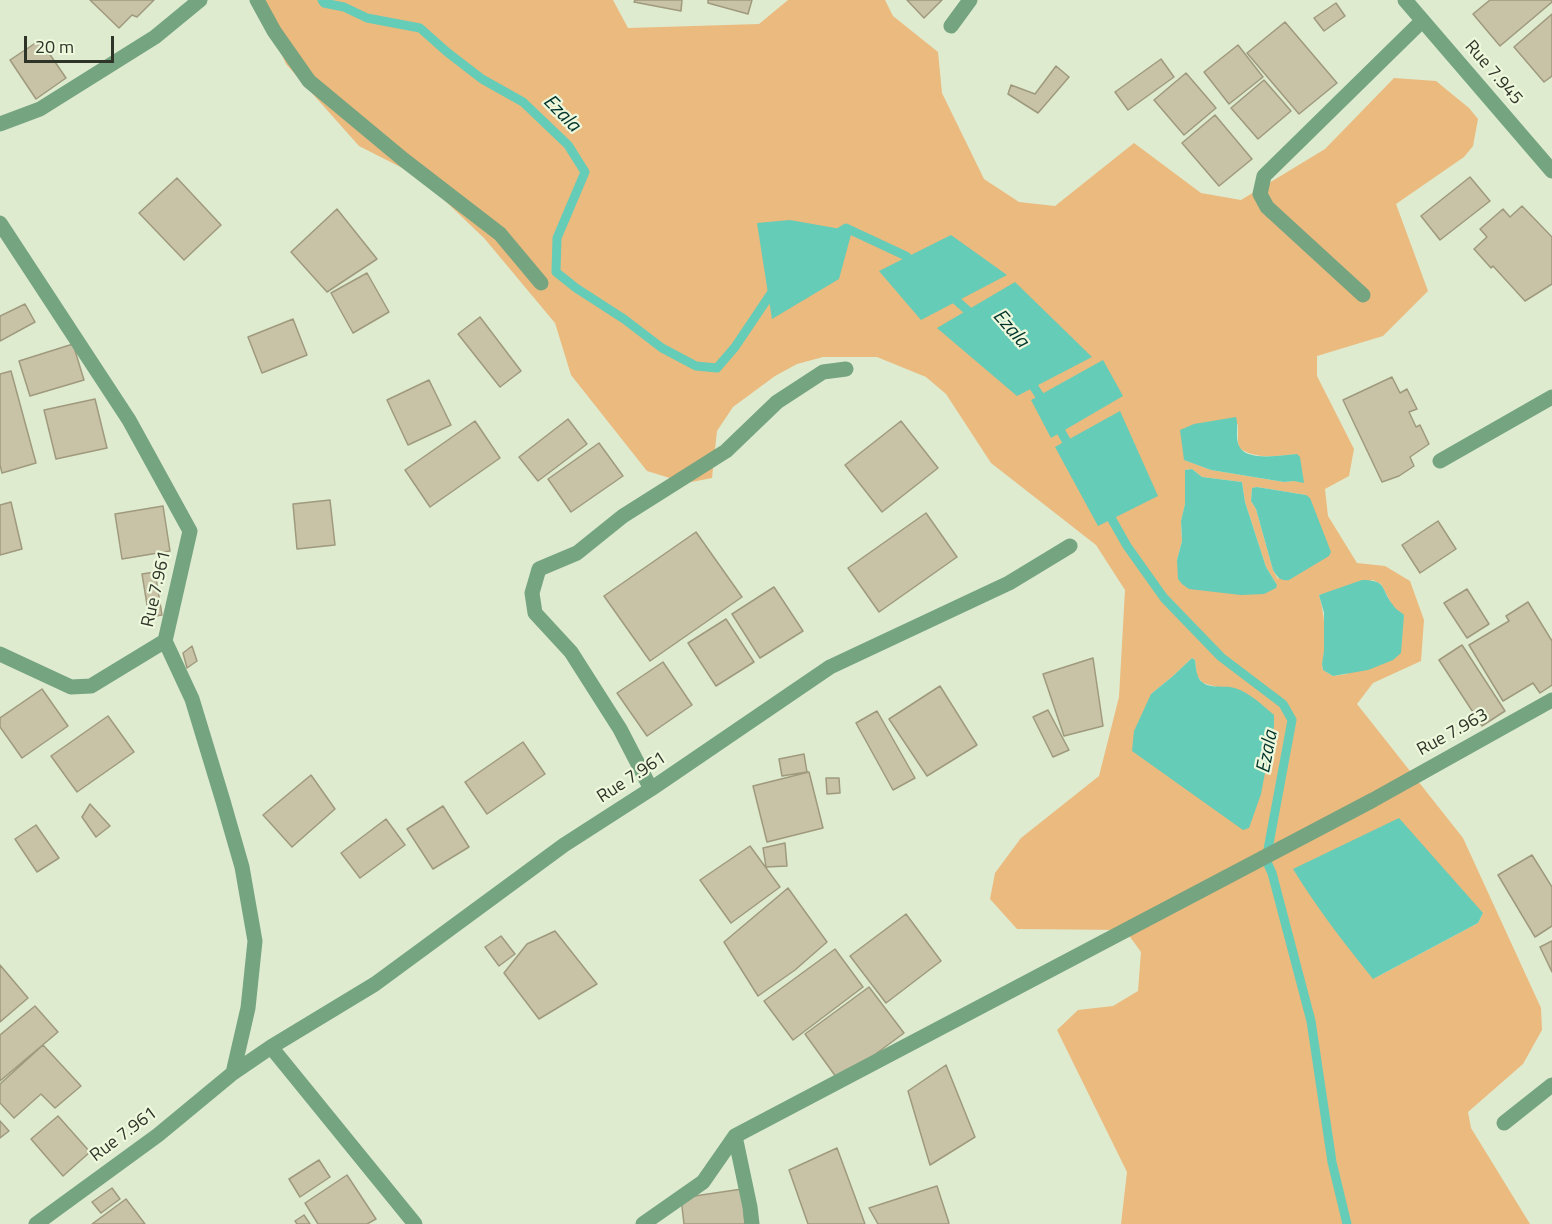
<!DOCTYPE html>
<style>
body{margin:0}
#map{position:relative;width:1552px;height:1224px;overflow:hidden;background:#dfebcf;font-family:"Titillium Web",sans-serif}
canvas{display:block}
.scale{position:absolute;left:24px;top:36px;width:90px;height:27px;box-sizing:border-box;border:3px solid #2f3429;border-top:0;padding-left:8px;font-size:18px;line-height:21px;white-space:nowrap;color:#2f3429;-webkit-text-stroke:4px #edf8dc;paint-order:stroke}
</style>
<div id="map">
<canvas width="1552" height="1224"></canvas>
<div class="scale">20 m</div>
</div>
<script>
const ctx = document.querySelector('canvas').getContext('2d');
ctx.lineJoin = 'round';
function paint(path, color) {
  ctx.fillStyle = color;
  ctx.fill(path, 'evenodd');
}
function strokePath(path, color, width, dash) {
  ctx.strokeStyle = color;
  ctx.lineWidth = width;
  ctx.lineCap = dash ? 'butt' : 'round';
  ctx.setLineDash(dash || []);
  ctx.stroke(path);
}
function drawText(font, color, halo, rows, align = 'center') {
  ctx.font = font + ' "Titillium Web",sans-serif';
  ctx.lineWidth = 4.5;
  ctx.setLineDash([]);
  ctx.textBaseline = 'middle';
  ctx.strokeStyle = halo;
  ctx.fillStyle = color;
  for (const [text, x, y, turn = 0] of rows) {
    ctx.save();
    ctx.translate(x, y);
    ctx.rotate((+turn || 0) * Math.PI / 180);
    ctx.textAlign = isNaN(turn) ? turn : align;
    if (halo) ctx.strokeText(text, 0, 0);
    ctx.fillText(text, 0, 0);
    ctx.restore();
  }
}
paint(new Path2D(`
 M 258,0 L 613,0 L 628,28 L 759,24 L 788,0 L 885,0 L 893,16 L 938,52 L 942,93 L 984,179 L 1019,202 L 1055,206 L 1134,143 L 1201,193 L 1241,200 L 1325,149 L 1394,78 L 1436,81 L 1469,108 L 1478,119 L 1473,146 L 1464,157 L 1396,204 L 1428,291 L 1383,336 L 1317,356 L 1317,376 L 1354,449 L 1349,476 L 1325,489 L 1328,516 L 1357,563 L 1385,566 L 1410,581 L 1424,620 L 1421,661 L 1373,683 L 1357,704 L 1463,838 L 1541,1008 L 1542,1030 L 1523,1064 L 1468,1112 L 1471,1128 L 1530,1224 L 1121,1224 L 1127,1172 L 1057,1030 L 1078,1010 L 1113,1006 L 1138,991 L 1141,952 L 1125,930 L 1017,929 L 990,899 L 995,873 L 1021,838 L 1099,776 L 1119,697 L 1125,590 L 1096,545 L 991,463 L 946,394 L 926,377 L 877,357 L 823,357 L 797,364 L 775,376 L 733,407 L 717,431 L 712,478 L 686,483 L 647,471 L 571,375 L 555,323 L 484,238 L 420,177 L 359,146 L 286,64 ZM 1238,424 L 1238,442 L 1239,448 C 1257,460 1276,456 1297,454 L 1294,481 L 1284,482 L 1211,470 L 1185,460 ZM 1192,469 L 1202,477 L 1242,482 L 1245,502 L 1266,567 L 1277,585 L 1177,560 L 1182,541 L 1181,522 L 1185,504 L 1185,470 ZM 1257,487 L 1306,495 L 1278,579 L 1273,570 L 1256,509 L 1251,501 L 1252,488 ZM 1373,580 L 1381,584 L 1393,607 L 1347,674 L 1333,676 L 1323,670 C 1321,663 1324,658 1324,650 C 1326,631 1324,613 1319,595 ZM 1192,658 L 1195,660 L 1197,676 L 1203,683 L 1217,687 L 1231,687 L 1151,694 L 1173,676 ZM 1483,913 L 1478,923 L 1373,979 Z`), '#eaba7f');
paint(new Path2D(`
 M 790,220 L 852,231 L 839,279 L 772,319 L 757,223 Z
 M 951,235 L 1007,275 L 921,320 L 879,271 Z
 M 1015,282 L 1092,357 L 1017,396 L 937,328 Z
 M 1103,360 L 1123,396 L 1051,438 L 1031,400 Z
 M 1120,411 L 1158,496 L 1098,526 L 1055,447 Z
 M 1236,417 C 1239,426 1235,437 1239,446 C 1246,462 1283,455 1297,454 L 1300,457 L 1304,483 L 1294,481 L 1284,482 L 1211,470 L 1184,460 L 1180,430 L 1194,424 Z
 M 1192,469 L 1202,477 L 1242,482 L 1245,502 L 1266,567 L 1277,585 L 1276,588 L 1264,594 L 1241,595 L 1189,589 L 1182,584 L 1178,579 L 1177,560 L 1182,541 L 1181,521 L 1185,504 L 1185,470 Z
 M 1257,487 L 1306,495 L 1310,498 L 1331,552 L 1329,556 L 1289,580 C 1280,581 1278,578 1273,570 L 1256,509 L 1251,501 L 1252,488 Z
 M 1362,580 C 1388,580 1380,589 1393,605 C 1395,609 1401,612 1404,615 L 1401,653 L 1393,660 L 1368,670 L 1333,676 L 1323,670 L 1322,664 L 1324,651 L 1324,613 L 1319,595 Z
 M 1192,658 L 1195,660 C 1196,667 1196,677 1202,682 C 1209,688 1221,686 1230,687 C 1247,690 1261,704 1274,715 L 1274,726 L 1261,794 L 1249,828 L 1243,830 L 1132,751 L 1134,731 L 1151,694 L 1173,676 Z
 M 1399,818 L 1483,913 L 1478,923 L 1373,979 C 1344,943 1317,908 1293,869 Z`), '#65ccb8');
strokePath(new Path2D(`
 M 322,0 L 324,3 L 344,7 L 367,18 L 420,28 L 447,52 L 482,79 L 523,102 L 568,145 L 585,172 L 557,238 L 556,272 L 576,288 L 624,319 L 662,348 L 696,366 L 717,368 L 735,347 L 774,289
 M 835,235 L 846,228 L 906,256 L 915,264
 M 948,293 L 976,318
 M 1028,378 L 1045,404
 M 1055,421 L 1072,451
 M 1106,509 L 1127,546 L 1164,598 L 1221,657 L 1283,704 L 1292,720 L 1266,860 L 1272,873 L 1311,1021 L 1332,1162 L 1347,1224`), '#65ccb8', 9);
const building = new Path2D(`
 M 90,0 L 154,0 L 137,17 L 132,15 L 119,28 Z
 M 635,0 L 682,0 L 681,11 L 634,2 Z
 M 708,0 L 752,0 L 748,14 L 708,3 Z
 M 907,0 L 942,0 L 924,18 Z
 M 1490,0 L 1552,0 L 1552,2 L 1500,46 L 1473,14 Z
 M 1336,3 L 1345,16 L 1324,31 L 1314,18 Z
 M 1552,14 L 1552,76 L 1544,82 L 1514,47 Z
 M 1285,22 L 1337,83 L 1299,114 L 1247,53 Z
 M 40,40 L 66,78 L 36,99 L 10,60 Z
 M 1238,45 L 1263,77 L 1229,104 L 1204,72 Z
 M 1161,59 L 1174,77 L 1128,110 L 1115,92 Z
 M 1056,66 L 1069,77 L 1038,113 L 1008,94 L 1011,85 L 1035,94 Z
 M 1186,73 L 1216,108 L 1184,135 L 1154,100 Z
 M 1264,80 L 1291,111 L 1258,139 L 1231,108 Z
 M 1215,115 L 1252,159 L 1219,186 L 1182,143 Z
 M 1470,177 L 1490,201 L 1440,240 L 1421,216 Z
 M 177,178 L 221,225 L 184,260 L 139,213 Z
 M 1522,206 L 1552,237 L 1552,284 L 1525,301 L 1493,266 L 1491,268 L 1474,249 L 1487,237 L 1480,229 L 1503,209 L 1510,217 Z
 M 337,209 L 377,259 L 327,292 L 291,252 Z
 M 367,273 L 389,312 L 353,333 L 331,293 Z
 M 25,304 L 35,322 L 0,341 L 0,316 Z
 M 480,317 L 521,371 L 500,387 L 458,334 Z
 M 293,319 L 307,355 L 262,373 L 248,337 Z
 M 73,344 L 84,380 L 30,396 L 19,361 Z
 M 11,371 L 36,463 L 2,473 L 0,465 L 0,374 Z
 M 1392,377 L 1400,393 L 1407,389 L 1417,409 L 1409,412 L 1416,427 L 1420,425 L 1429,444 L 1410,457 L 1414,466 L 1399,476 L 1382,482 L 1343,400 Z
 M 429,380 L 451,425 L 408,445 L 387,400 Z
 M 95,399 L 107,448 L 56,459 L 44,410 Z
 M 568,419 L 587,444 L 538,481 L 519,457 Z
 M 475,421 L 500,458 L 430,507 L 405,470 Z
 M 901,421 L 938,468 L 882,512 L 845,465 Z
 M 599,443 L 623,476 L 571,512 L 548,479 Z
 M 330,500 L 335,545 L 297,549 L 293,504 Z
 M 11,502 L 22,549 L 0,555 L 0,505 Z
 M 163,506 L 170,551 L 122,559 L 115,514 Z
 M 926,513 L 957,557 L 879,612 L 848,568 Z
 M 1438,521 L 1456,549 L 1420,573 L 1402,545 Z
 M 696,532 L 742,597 L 650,661 L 604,596 Z
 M 155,572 L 162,615 L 149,617 L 142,574 Z
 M 774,587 L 803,631 L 760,658 L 732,614 Z
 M 1467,589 L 1489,624 L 1467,638 L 1444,603 Z
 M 1528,602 L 1552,641 L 1552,685 L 1540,693 L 1533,683 L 1503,701 L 1469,645 L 1509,621 L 1506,616 Z
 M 726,619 L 754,662 L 716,686 L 688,643 Z
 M 1462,645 L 1505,711 L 1482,726 L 1439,660 Z
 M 192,646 L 197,661 L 187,668 L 183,653 Z
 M 1093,658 L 1103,726 L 1064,736 L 1043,674 Z
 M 663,662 L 692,705 L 647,736 L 617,693 Z
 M 940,686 L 977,745 L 927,776 L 889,719 Z
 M 42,689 L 68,726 L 22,758 L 0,727 L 0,718 Z
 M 1048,710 L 1069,750 L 1053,757 L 1033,717 Z
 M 877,711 L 915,778 L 893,790 L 856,723 Z
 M 108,716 L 134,752 L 77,792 L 51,756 Z
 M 523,742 L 545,774 L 487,814 L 465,782 Z
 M 804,754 L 807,772 L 782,776 L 779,759 Z
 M 809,772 L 823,828 L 767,842 L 753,786 Z
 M 311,775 L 335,809 L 292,847 L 263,815 Z
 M 826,778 L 839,778 L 840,793 L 827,794 Z
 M 90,804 L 110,826 L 96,837 L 82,817 Z
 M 443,806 L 469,847 L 433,869 L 407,829 Z
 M 386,819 L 405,845 L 360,878 L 341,853 Z
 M 36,825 L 59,858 L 37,872 L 15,839 Z
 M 785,843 L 787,866 L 766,867 L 763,848 Z
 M 750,846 L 780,887 L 731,923 L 700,880 Z
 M 1532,855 L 1552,887 L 1552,926 L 1535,937 L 1498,875 Z
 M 788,888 L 827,942 L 795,970 L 758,996 L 724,942 Z
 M 906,914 L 941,961 L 886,1003 L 850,956 Z
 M 555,931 L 597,984 L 539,1019 L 504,973 L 527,944 Z
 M 501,936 L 515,954 L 499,966 L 485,947 Z
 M 1552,941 L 1552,972 L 1540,947 Z
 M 835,949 L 863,987 L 793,1040 L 764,1001 Z
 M 0,965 L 28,998 L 0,1022 Z
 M 869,987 L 904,1033 L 839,1081 L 805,1034 Z
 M 35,1006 L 58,1032 L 0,1081 L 0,1035 Z
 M 43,1045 L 81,1086 L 55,1108 L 41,1094 L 14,1118 L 0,1103 L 0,1084 Z
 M 946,1065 L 975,1137 L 930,1165 L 908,1091 Z
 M 58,1116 L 90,1152 L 63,1176 L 31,1139 Z
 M 0,1121 L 9,1131 L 0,1138 Z
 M 837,1148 L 865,1224 L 808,1224 L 789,1170 Z
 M 319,1160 L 330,1177 L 300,1197 L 289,1179 Z
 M 347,1175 L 376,1219 L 367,1224 L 318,1224 L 305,1203 Z
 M 937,1186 L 949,1223 L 948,1224 L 878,1224 L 869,1208 Z
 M 112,1188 L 120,1199 L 101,1213 L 92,1202 Z
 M 742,1189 L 745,1224 L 684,1224 L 681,1198 Z
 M 126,1199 L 145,1224 L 92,1224 Z
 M 304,1215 L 310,1224 L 297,1224 L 295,1221 Z`);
paint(building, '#c8c2a6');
strokePath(building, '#9f9a7e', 1.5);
strokePath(new Path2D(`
 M 257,0 L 274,31 L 309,81 L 404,160 L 500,234 L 541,283
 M 1405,0 L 1552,171
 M 951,26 L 970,0
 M 0,124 L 40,109 L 155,37 L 200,0
 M 0,223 L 129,420 L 190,531 L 165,641 L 192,699 L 223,801 L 242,867 L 255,941 L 248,1008 L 233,1073
 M 1363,295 L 1267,207 L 1260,194 L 1264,176 L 1422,21
 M 1440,461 L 1552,397
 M 0,654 L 71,687 L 91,686 L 165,641
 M 651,789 L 620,729 L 571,652 L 535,613 L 532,593 L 539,569 L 577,553 L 623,516 L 726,451 L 777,402 L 823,372 L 846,369
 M 271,1047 L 415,1224
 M 1504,1123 L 1552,1085
 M 735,1136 L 1373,800 L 1552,700
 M 36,1224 L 158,1135 L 233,1073 L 271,1047 L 375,984 L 564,845 L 651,789 L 830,667 L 1009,583 L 1070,546
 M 643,1224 L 703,1182 L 735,1136 L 750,1207 L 752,1224`), '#75a481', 15);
drawText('18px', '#2f3429', '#edf8dc', [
 ["Rue 7.945",1493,73,49],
 ["Rue 7.961",157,589,-77],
 ["Rue 7.963",1453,733,-29],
 ["Rue 7.961",632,778,-33],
 ["Rue 7.961",124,1135,-37]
]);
drawText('italic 20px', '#01342c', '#edf8dc', [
 ["Ezala",561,114,45],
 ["Ezala",1010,329,49],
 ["Ezala",1268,752,-79]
]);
</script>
